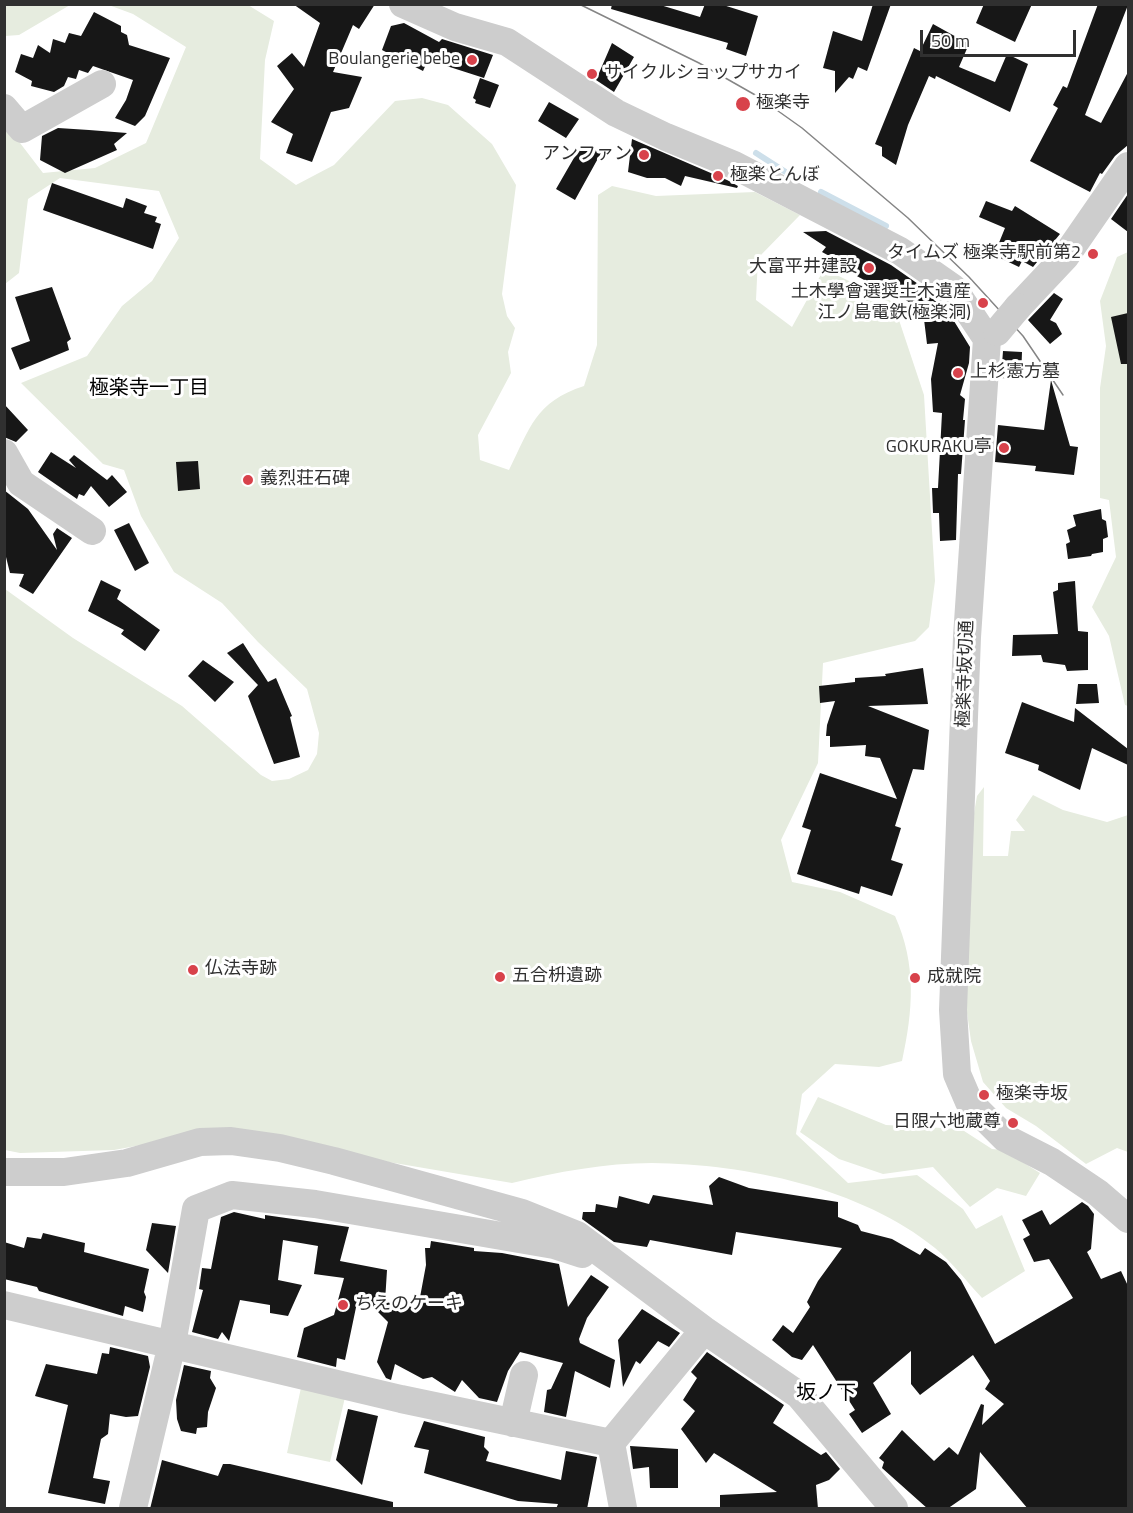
<!DOCTYPE html>
<meta charset="utf-8">
<style>
body{margin:0}
#map{position:relative;width:1133px;height:1513px;overflow:hidden;background:#fff;font-family:"Titillium Web",sans-serif}
canvas{display:block}
.frame{position:absolute;inset:0;border:6px solid #303030;pointer-events:none}
.scale{position:absolute;left:920px;top:30px;width:156px;height:27px;box-sizing:border-box;border:3px solid #303030;border-top:0;padding-left:8px;font-size:18px;line-height:21px;white-space:nowrap;color:#303030;-webkit-text-stroke:4px #fff;paint-order:stroke}
</style>
<div id="map">
<canvas width="1133" height="1513"></canvas>
<div class="frame"></div>
<div class="scale">50 m</div>
</div>
<script>
const ctx = document.querySelector('canvas').getContext('2d');
ctx.lineJoin = 'round';
function paint(path, color) {
  ctx.fillStyle = color;
  ctx.fill(path, 'evenodd');
}
function strokePath(path, color, width, dash) {
  ctx.strokeStyle = color;
  ctx.lineWidth = width;
  ctx.lineCap = dash ? 'butt' : 'round';
  ctx.setLineDash(dash || []);
  ctx.stroke(path);
}
function drawText(font, color, halo, rows, align = 'center') {
  ctx.font = font + ' "Titillium Web","Noto Sans JP",sans-serif';
  ctx.lineWidth = 6;
  ctx.setLineDash([]);
  ctx.textBaseline = 'middle';
  ctx.strokeStyle = halo;
  ctx.fillStyle = color;
  for (const [text, x, y, turn = 0] of rows) {
    ctx.save();
    ctx.translate(x, y);
    ctx.rotate((+turn || 0) * Math.PI / 180);
    ctx.textAlign = isNaN(turn) ? turn : align;
    if (halo) ctx.strokeText(text, 0, 0);
    ctx.fillText(text, 0, 0);
    ctx.restore();
  }
}
paint(new Path2D(`
 M 106,4 L 248,5 L 274,21 L 265,60 L 260,159 L 296,185 L 334,165 L 395,101 L 422,98 L 448,105 L 492,144 L 516,185 L 502,294 L 507,316 L 515,328 L 508,352 L 511,373 L 478,435 L 480,460 L 509,470 C 530,428 535,402 584,386 L 597,345 L 598,195 L 612,186 L 656,196 L 755,192 L 800,215 L 758,258 L 756,300 L 792,327 L 824,269 L 893,302 L 924,395 L 935,581 L 929,627 L 915,641 L 823,663 L 818,763 L 781,840 L 792,882 L 840,892 L 895,916 C 917,965 913,1011 902,1061 L 879,1067 L 835,1064 L 802,1094 L 796,1134 L 848,1183 L 917,1175 L 963,1209 L 976,1229 L 1002,1215 L 1025,1271 L 982,1298 C 967,1282 952,1262 935,1248 C 862,1188 745,1164 652,1163 C 605,1163 557,1172 512,1183 L 212,1132 L 114,1150 L 20,1153 L 5,1150 L 5,589 L 73,638 L 182,706 L 261,775 L 272,781 L 289,779 L 308,770 L 317,754 L 319,733 L 307,689 L 258,642 L 222,603 L 174,572 L 141,516 L 124,470 L 103,464 L 21,383 L 87,356 L 122,306 L 152,281 L 179,238 L 159,191 L 60,178 L 28,199 L 19,273 L 5,284 L 4,122 L 43,173 L 95,168 L 146,143 L 186,47 L 133,14 Z
 M 4,5 L 5,4 L 70,5 L 19,35 L 5,36 Z
 M 1128,252 L 1128,706 L 1125,705 L 1109,636 L 1092,607 L 1116,557 L 1109,500 L 1100,498 L 1100,388 L 1106,346 L 1100,301 L 1117,257 Z
 M 984,787 L 983,856 L 1008,856 L 1011,831 L 1025,831 L 1016,820 L 1033,795 L 1063,810 L 1107,822 L 1128,815 L 1128,1152 L 1117,1148 L 1086,1164 L 1036,1126 L 1006,1108 L 983,1082 L 971,1041 L 962,977 L 974,813 L 977,796 Z
 M 818,1097 L 886,1125 L 961,1129 L 992,1149 L 1003,1150 L 1040,1173 L 1026,1196 L 997,1188 L 970,1207 L 933,1167 L 883,1174 L 839,1159 L 800,1132 Z
 M 302,1383 L 346,1393 L 330,1462 L 287,1453 Z`), '#e6ecdf');
strokePath(new Path2D(`
 M 756,153 L 795,178
 M 821,192 L 886,226`), '#cddfea', 6);
paint(new Path2D(`
 M 293,4 L 375,4 L 359,29 L 353,25 L 333,72 L 362,77 L 349,108 L 331,112 L 312,162 L 286,153 L 293,134 L 271,122 L 294,89 L 277,66 L 292,53 L 304,67 L 320,23 Z
 M 612,4 L 657,4 L 700,17 L 705,4 L 720,4 L 758,16 L 746,56 L 726,49 L 728,43 L 611,9 Z
 M 873,4 L 891,4 L 867,71 L 858,67 L 853,79 L 849,77 L 835,93 L 835,71 L 823,68 L 833,31 L 862,41 Z
 M 984,4 L 1032,4 L 1015,42 L 976,23 Z
 M 1098,4 L 1128,5 L 1085,115 L 1101,123 L 1128,72 L 1128,145 L 1115,156 L 1102,174 L 1100,173 L 1090,192 L 1030,161 L 1058,108 L 1053,105 L 1063,86 L 1067,88 Z
 M 94,12 L 121,26 L 121,32 L 127,35 L 129,45 L 170,58 L 145,116 L 135,126 L 115,118 L 126,100 L 133,80 L 93,66 L 88,73 L 79,70 L 76,79 L 68,77 L 64,86 L 54,92 L 31,86 L 32,81 L 15,72 L 21,54 L 33,58 L 38,45 L 50,53 L 53,39 L 65,43 L 69,33 L 81,36 Z
 M 404,23 L 439,42 L 442,39 L 493,55 L 484,78 L 428,60 L 423,71 L 382,50 L 391,26 Z
 M 933,24 L 969,44 L 959,67 L 995,82 L 1007,54 L 1028,64 L 1010,112 L 936,76 L 935,79 L 929,76 L 908,125 L 896,165 L 882,156 L 882,147 L 875,144 L 914,48 L 920,51 Z
 M 612,43 L 634,57 L 614,92 L 596,80 Z
 M 480,78 L 499,85 L 490,108 L 475,103 L 476,100 L 473,98 Z
 M 549,102 L 579,119 L 566,138 L 538,121 Z
 M 58,128 L 89,130 L 127,133 L 114,144 L 117,150 L 65,173 L 40,160 L 42,136 Z
 M 632,139 L 727,180 L 738,186 L 737,188 L 685,176 L 681,186 L 665,178 L 647,178 L 628,172 Z
 M 582,144 L 601,153 L 575,200 L 556,189 Z
 M 52,183 L 123,208 L 126,198 L 147,206 L 144,213 L 157,217 L 155,222 L 161,224 L 153,249 L 43,210 Z
 M 1128,194 L 1128,232 L 1111,219 Z
 M 986,201 L 1012,211 L 1015,206 L 1060,234 L 1033,267 L 1022,261 L 1019,267 L 994,255 L 1005,228 L 979,217 Z
 M 826,231 L 891,265 L 941,300 L 970,347 L 969,363 L 960,395 L 965,399 L 963,420 L 965,420 L 961,474 L 958,474 L 956,540 L 940,541 L 939,513 L 933,513 L 932,488 L 938,488 L 941,432 L 942,413 L 933,412 L 931,379 L 938,343 L 927,344 L 923,311 L 882,285 L 866,281 L 831,262 L 833,258 L 822,252 L 826,247 L 803,232 Z
 M 52,287 L 71,339 L 67,342 L 69,350 L 20,370 L 11,348 L 30,341 L 15,297 Z
 M 1054,293 L 1063,299 L 1050,320 L 1056,323 L 1062,334 L 1050,344 L 1028,320 Z
 M 1128,313 L 1128,364 L 1121,364 L 1111,317 Z
 M 1003,351 L 1022,352 L 1021,379 L 1001,378 Z
 M 1051,380 L 1070,446 L 1078,447 L 1074,475 L 1035,471 L 1036,466 L 995,462 L 998,425 L 1044,430 Z
 M 4,404 L 28,430 L 16,442 L 4,437 Z
 M 51,452 L 76,468 L 69,460 L 74,455 L 107,480 L 112,475 L 127,492 L 109,507 L 91,486 L 84,496 L 79,494 L 77,499 L 38,472 Z
 M 198,461 L 200,489 L 178,491 L 176,462 Z
 M 4,490 L 28,509 L 57,550 L 53,534 L 57,528 L 72,538 L 33,594 L 19,586 L 24,574 L 10,573 L 4,549 Z
 M 1101,509 L 1102,519 L 1106,521 L 1108,537 L 1103,539 L 1103,552 L 1092,554 L 1091,556 L 1068,559 L 1066,544 L 1070,542 L 1067,530 L 1076,526 L 1073,515 Z
 M 129,523 L 149,563 L 135,571 L 114,530 Z
 M 101,580 L 121,590 L 117,599 L 160,630 L 145,651 L 121,634 L 124,630 L 88,611 Z
 M 1075,581 L 1078,631 L 1088,632 L 1088,670 L 1067,671 L 1065,665 L 1043,662 L 1041,655 L 1012,656 L 1013,635 L 1058,634 L 1053,592 L 1058,590 L 1058,583 Z
 M 243,643 L 268,682 L 276,678 L 292,716 L 290,717 L 300,757 L 274,764 L 248,696 L 258,685 L 227,653 Z
 M 203,660 L 234,682 L 215,702 L 188,676 Z
 M 923,668 L 928,704 L 868,706 L 929,730 L 924,770 L 913,769 L 895,826 L 901,828 L 891,860 L 903,864 L 892,896 L 861,886 L 859,894 L 797,874 L 811,830 L 802,827 L 820,773 L 897,799 L 880,758 L 865,756 L 866,745 L 830,747 L 830,736 L 826,736 L 827,725 L 835,701 L 820,703 L 819,686 L 855,682 L 855,678 L 886,676 L 885,674 Z
 M 1078,684 L 1097,684 L 1099,703 L 1076,704 Z
 M 1022,702 L 1074,722 L 1075,708 L 1128,749 L 1128,765 L 1092,748 L 1080,790 L 1038,770 L 1039,765 L 1005,753 Z
 M 719,1177 L 749,1188 L 838,1202 L 838,1217 L 858,1225 L 861,1231 L 892,1239 L 920,1255 L 925,1248 L 946,1262 L 961,1280 L 995,1344 L 1073,1298 L 1049,1259 L 1034,1262 L 1023,1239 L 1030,1235 L 1022,1220 L 1042,1210 L 1050,1225 L 1082,1202 L 1088,1206 L 1094,1214 L 1091,1249 L 1087,1252 L 1101,1279 L 1121,1271 L 1128,1286 L 1128,1509 L 1028,1509 L 980,1452 L 976,1489 L 947,1509 L 928,1509 L 882,1468 L 884,1462 L 879,1458 L 902,1430 L 934,1461 L 949,1447 L 958,1455 L 981,1404 L 984,1405 L 982,1425 L 1004,1404 L 985,1389 L 990,1381 L 973,1355 L 920,1395 L 911,1384 L 911,1351 L 873,1383 L 891,1414 L 862,1433 L 849,1414 L 855,1410 L 813,1345 L 802,1360 L 792,1357 L 772,1340 L 783,1325 L 793,1333 L 810,1307 L 807,1302 L 818,1281 L 842,1248 L 736,1232 L 732,1255 L 650,1240 L 647,1247 L 614,1242 L 582,1219 L 583,1212 L 595,1212 L 596,1204 L 617,1208 L 619,1196 L 649,1204 L 653,1195 L 713,1205 L 709,1186 Z
 M 234,1212 L 265,1219 L 265,1215 L 349,1227 L 340,1261 L 387,1270 L 385,1302 L 418,1308 L 426,1265 L 425,1248 L 430,1248 L 431,1241 L 474,1248 L 474,1251 L 502,1253 L 559,1264 L 568,1307 L 591,1275 L 609,1287 L 587,1318 L 579,1339 L 580,1343 L 615,1360 L 610,1388 L 575,1371 L 566,1417 L 544,1412 L 547,1390 L 551,1389 L 563,1363 L 520,1352 L 508,1371 L 497,1402 L 479,1398 L 462,1380 L 455,1392 L 432,1377 L 423,1379 L 395,1364 L 391,1380 L 386,1378 L 377,1362 L 388,1322 L 359,1293 L 345,1360 L 337,1358 L 336,1367 L 297,1357 L 304,1328 L 334,1315 L 344,1278 L 314,1274 L 318,1246 L 283,1240 L 278,1280 L 302,1285 L 288,1316 L 270,1313 L 270,1305 L 240,1300 L 229,1341 L 222,1332 L 218,1339 L 192,1332 L 203,1290 L 199,1289 L 202,1268 L 211,1269 L 221,1217 Z
 M 152,1223 L 176,1226 L 168,1273 L 146,1250 Z
 M 43,1233 L 85,1243 L 84,1252 L 149,1269 L 144,1292 L 146,1297 L 143,1312 L 125,1306 L 123,1316 L 39,1291 L 37,1287 L 4,1279 L 4,1242 L 24,1248 L 27,1237 L 41,1239 Z
 M 642,1309 L 680,1333 L 669,1347 L 658,1341 L 640,1364 L 636,1361 L 623,1387 L 618,1340 Z
 M 110,1347 L 148,1356 L 150,1367 L 138,1416 L 126,1417 L 110,1414 L 108,1434 L 101,1439 L 93,1478 L 110,1481 L 105,1504 L 48,1493 L 68,1405 L 35,1396 L 46,1364 L 97,1374 L 102,1353 L 109,1354 Z
 M 707,1352 L 784,1405 L 773,1423 L 821,1455 L 826,1452 L 840,1469 L 829,1480 L 816,1485 L 818,1509 L 720,1509 L 720,1495 L 777,1492 L 714,1453 L 706,1463 L 681,1429 L 695,1411 L 683,1400 L 697,1378 L 691,1372 Z
 M 184,1365 L 211,1371 L 210,1378 L 216,1388 L 208,1412 L 207,1427 L 197,1428 L 196,1434 L 181,1431 L 177,1419 L 176,1400 Z
 M 348,1409 L 378,1416 L 362,1485 L 336,1460 Z
 M 424,1421 L 485,1437 L 484,1447 L 489,1452 L 486,1461 L 561,1480 L 566,1451 L 597,1457 L 587,1509 L 556,1509 L 558,1504 L 518,1501 L 424,1473 L 429,1450 L 414,1447 Z
 M 630,1446 L 678,1449 L 678,1488 L 650,1488 L 649,1467 L 633,1469 Z
 M 162,1460 L 218,1476 L 223,1464 L 230,1464 L 393,1502 L 393,1509 L 150,1509 Z`), '#171717');
strokePath(new Path2D(`
 M 403,4 L 455,27 L 507,42 L 616,113 L 666,137 L 734,165 L 900,251 L 953,288 L 987,339
 M 4,108 L 22,129 L 102,84
 M 1018,307 L 1065,257 L 1128,166
 M 987,339 L 967,637 L 953,1010 L 957,1074 L 969,1102 L 1005,1138 L 1052,1162 L 1098,1193 L 1128,1219
 M 4,453 L 21,483 L 92,531
 M 4,1172 L 64,1172 L 127,1163 L 200,1142 L 231,1141 L 280,1148 L 334,1161 L 522,1213 L 577,1235 L 704,1330 L 799,1395 L 894,1508
 M 4,1305 L 401,1399 L 611,1443
 M 513,1423 L 524,1375
 M 611,1443 L 704,1330
 M 611,1443 L 623,1508
 M 133,1508 L 172,1344 L 196,1209 L 232,1195 L 315,1204 L 554,1245 L 582,1254`), '#cdcdcd', 28);
strokePath(new Path2D(`
 M 579,4 L 699,63 L 757,96 L 802,128 L 908,218 L 969,277 L 1023,336 L 1063,395`), '#858585', 1.5);
strokePath(new Path2D(`
 M 997,332 L 1018,307`), '#cdcdcd', 28);
for (const [x, y, r, color] of [
 [472,60,6,"#d8424b"],
 [592,74,6,"#d8424b"],
 [743,104,8,"#d8424b"],
 [644,155,6,"#d8424b"],
 [718,176,6,"#d8424b"],
 [1093,254,6,"#d8424b"],
 [869,268,6,"#d8424b"],
 [983,303,6,"#d8424b"],
 [958,373,6,"#d8424b"],
 [1004,448,6,"#d8424b"],
 [248,480,6,"#d8424b"],
 [193,970,6,"#d8424b"],
 [500,977,6,"#d8424b"],
 [915,978,6,"#d8424b"],
 [984,1095,6,"#d8424b"],
 [1013,1123,6,"#d8424b"],
 [343,1305,6,"#d8424b"]
]) {
  const dot = new Path2D();
  dot.arc(x, y, r, 0, 2 * Math.PI);
  ctx.fillStyle = color;
  ctx.fill(dot);
  strokePath(dot, '#fff', 2);
}
drawText('18px', '#303030', '#fff', [
 ["Boulangerie bebe",460,60,"right"],
 ["サイクルショップサカイ",604,74],
 ["極楽寺",756,104],
 ["アンファン",632,155,"right"],
 ["極楽とんぼ",730,176],
 ["タイムズ 極楽寺駅前第2",1081,254,"right"],
 ["大富平井建設",857,268,"right"],
 ["土木學會選奨土木遺産",971,293,"right"],
 ["江ノ島電鉄(極楽洞)",971,314,"right"],
 ["上杉憲方墓",970,373],
 ["GOKURAKU亭",992,448,"right"],
 ["義烈荘石碑",260,480],
 ["仏法寺跡",205,970],
 ["五合枡遺跡",512,977],
 ["成就院",927,978],
 ["極楽寺坂",996,1095],
 ["日限六地蔵尊",1001,1123,"right"],
 ["ちえのケーキ",355,1305]
], 'left');
drawText('18px', '#303030', '#fff', [
 ["極楽寺坂切通",966,674,-88]
]);
drawText('20px', '#000', '#fff', [
 ["極楽寺一丁目",149,389],
 ["坂ノ下",826,1394]
]);
</script>
